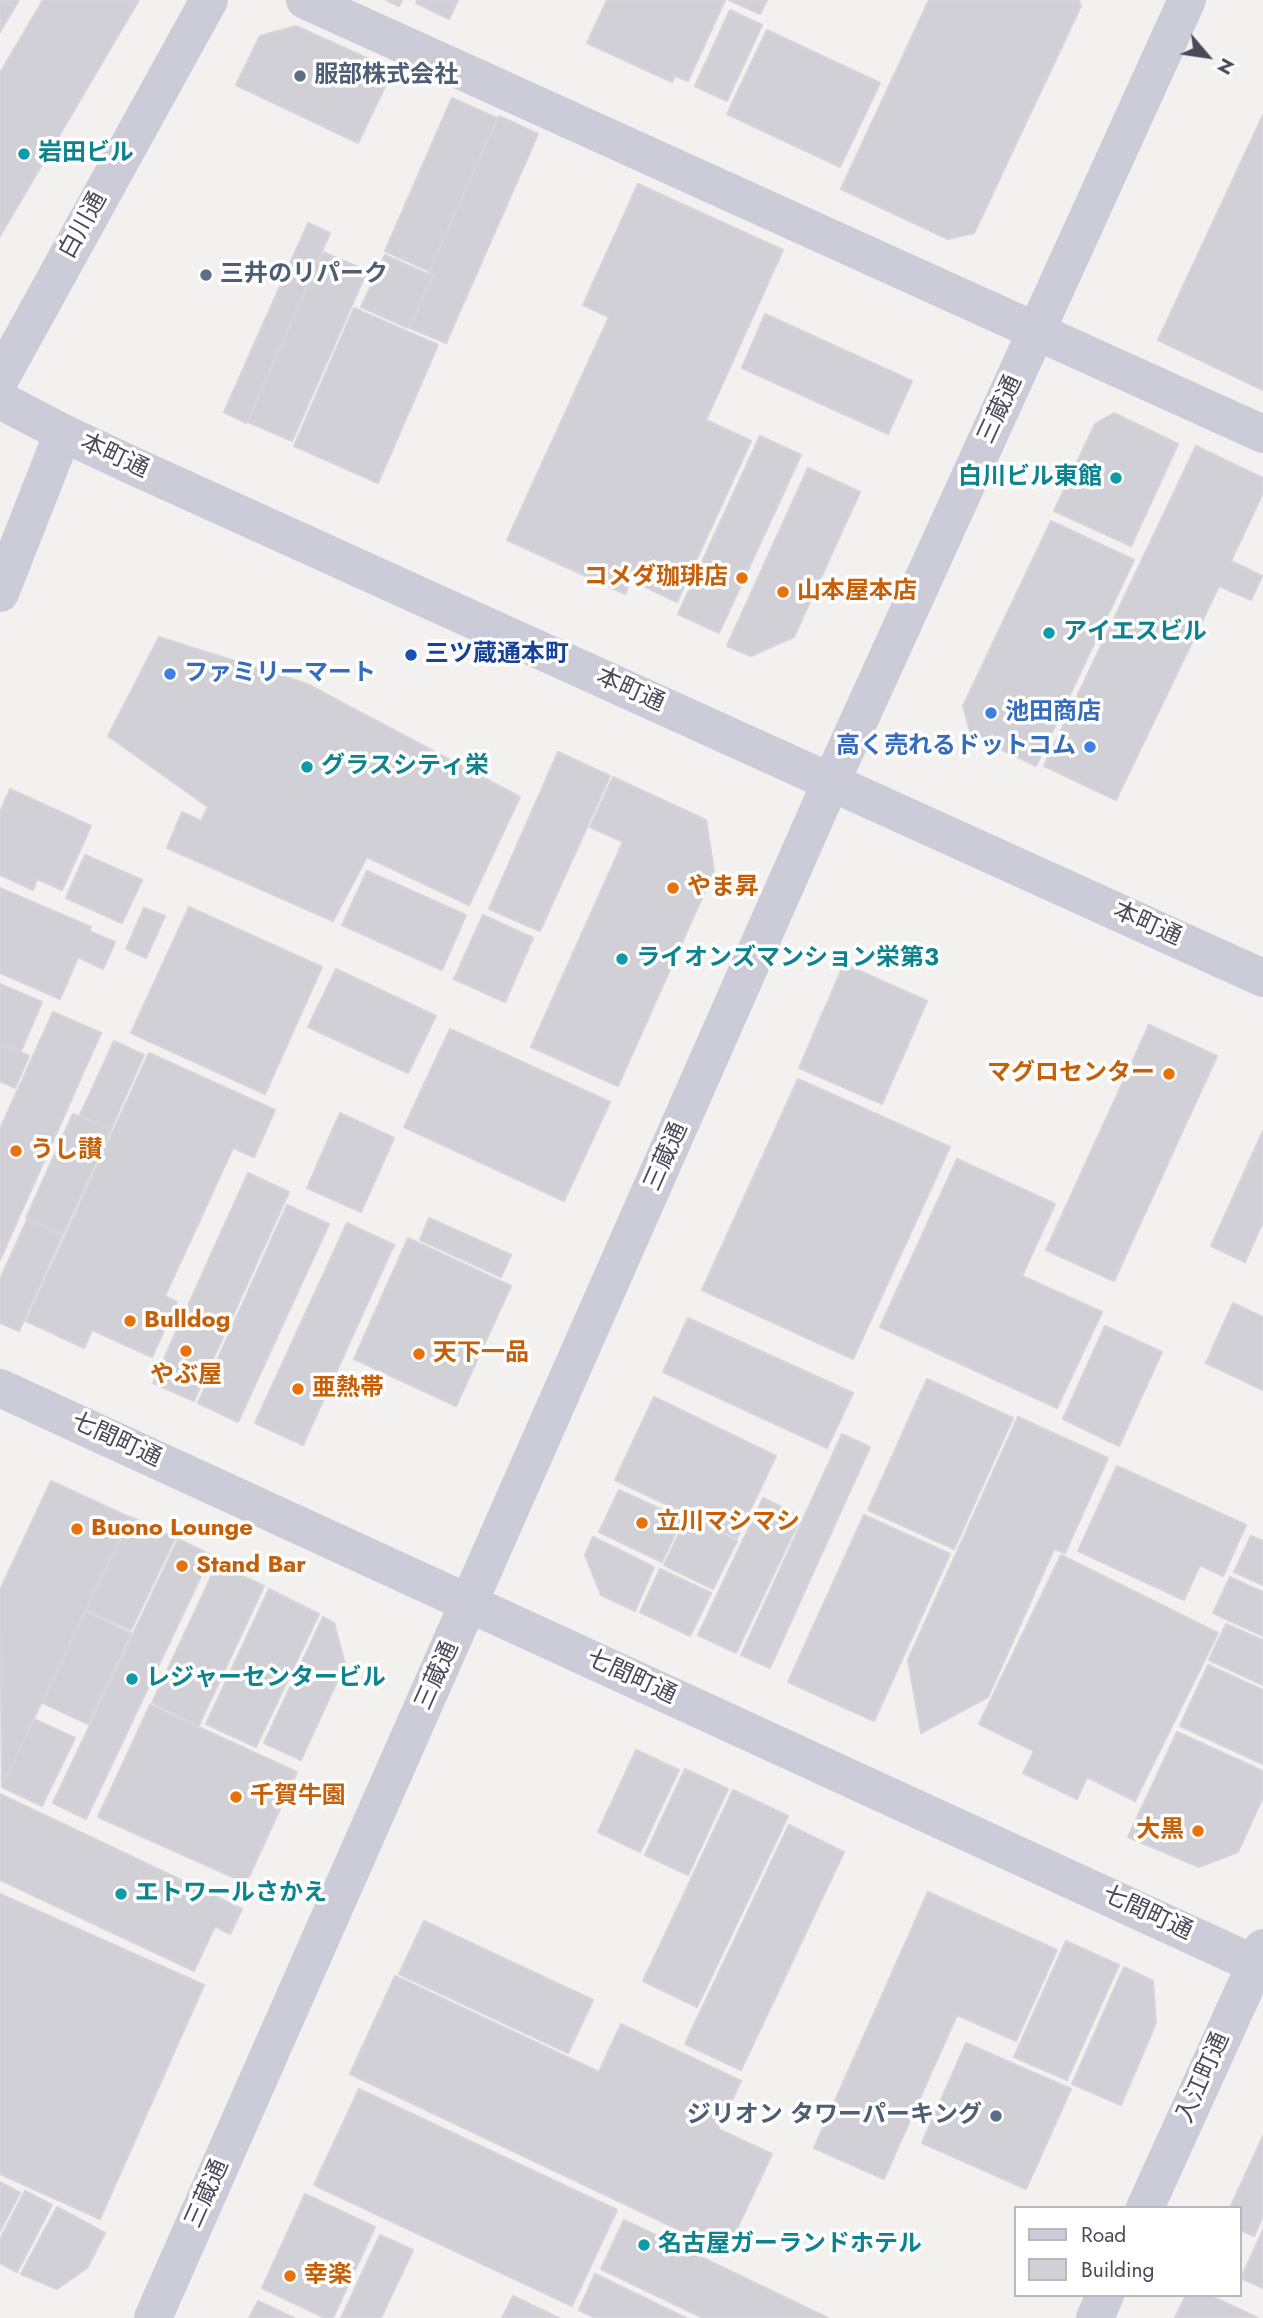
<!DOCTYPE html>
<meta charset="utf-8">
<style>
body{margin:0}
#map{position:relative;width:1263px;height:2318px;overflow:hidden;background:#f2f1f0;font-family:Jost,sans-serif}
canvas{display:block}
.legend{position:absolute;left:1014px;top:2206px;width:228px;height:91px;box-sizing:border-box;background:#fff;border:2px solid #b7b7bd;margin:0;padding:9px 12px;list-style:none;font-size:21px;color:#4b4a5b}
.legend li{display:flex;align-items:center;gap:14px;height:35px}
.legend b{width:35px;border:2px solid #b7b7bd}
.north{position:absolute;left:1172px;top:21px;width:70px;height:70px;-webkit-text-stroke:5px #fff;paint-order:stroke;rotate:119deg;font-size:19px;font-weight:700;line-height:28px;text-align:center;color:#4b4a5b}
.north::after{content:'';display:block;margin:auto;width:24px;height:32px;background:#4b4a5b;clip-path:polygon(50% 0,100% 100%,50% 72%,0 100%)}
</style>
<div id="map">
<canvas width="1263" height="2318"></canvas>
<ul class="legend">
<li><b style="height:9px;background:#cccbd8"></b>Road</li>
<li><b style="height:19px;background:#d1d0d7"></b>Building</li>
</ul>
<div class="north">N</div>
</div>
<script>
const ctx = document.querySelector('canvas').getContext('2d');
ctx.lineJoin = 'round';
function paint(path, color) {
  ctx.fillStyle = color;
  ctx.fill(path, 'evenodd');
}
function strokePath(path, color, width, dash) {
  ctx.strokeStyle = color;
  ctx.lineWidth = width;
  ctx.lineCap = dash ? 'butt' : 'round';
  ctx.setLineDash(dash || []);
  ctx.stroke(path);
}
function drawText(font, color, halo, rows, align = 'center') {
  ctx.font = font + ' Jost,"Noto Sans JP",sans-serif';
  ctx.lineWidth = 7;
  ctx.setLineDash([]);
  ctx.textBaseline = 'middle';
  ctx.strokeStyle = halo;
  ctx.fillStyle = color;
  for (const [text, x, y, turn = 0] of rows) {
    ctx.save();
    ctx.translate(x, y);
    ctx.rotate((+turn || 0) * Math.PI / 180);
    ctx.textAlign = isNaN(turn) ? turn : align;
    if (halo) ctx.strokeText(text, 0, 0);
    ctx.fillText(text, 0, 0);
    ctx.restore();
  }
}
const building = new Path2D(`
 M 0,0 L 19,0 L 0,32 Z
 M 43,0 L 139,0 L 0,236 L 0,73 Z
 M 386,0 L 402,0 L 399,6 Z
 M 417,0 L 458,0 L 449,19 L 416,3 Z
 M 607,0 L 725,0 L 688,81 L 675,76 L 672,82 L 587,43 Z
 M 729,0 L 767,0 L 760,14 Z
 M 929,0 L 1079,0 L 1081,6 L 974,233 L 948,239 L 841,189 Z
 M 730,10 L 762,25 L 727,101 L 695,86 Z
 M 296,26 L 393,70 L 358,143 L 236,85 L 260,36 Z
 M 767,30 L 880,83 L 840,167 L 727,114 Z
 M 452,98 L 497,118 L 429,271 L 385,251 Z
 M 1263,115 L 1263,390 L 1158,340 Z
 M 499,116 L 538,134 L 446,343 L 410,328 L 434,275 L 429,273 Z
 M 638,184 L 783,250 L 706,420 L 751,441 L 677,602 L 631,580 L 625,594 L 507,540 L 609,317 L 583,305 Z
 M 308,223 L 330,233 L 246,423 L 224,412 Z
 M 323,252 L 367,271 L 292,441 L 248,422 Z
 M 385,255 L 432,276 L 408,328 L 361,307 Z
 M 354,308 L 438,345 L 378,483 L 294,446 Z
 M 765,314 L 912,381 L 888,434 L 742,368 Z
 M 1114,413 L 1178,444 L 1131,546 L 1054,511 L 1095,424 Z
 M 760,436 L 801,455 L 719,633 L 678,614 Z
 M 1196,446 L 1263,478 L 1263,493 L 1231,561 L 1262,576 L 1251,600 L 1219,586 L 1116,800 L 1044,766 Z
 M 808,468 L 860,492 L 794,637 L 751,656 L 727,646 Z
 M 1051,521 L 1134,560 L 1036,766 L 971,735 L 963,706 Z
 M 159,637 L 307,684 L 520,797 L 469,905 L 367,857 L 333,921 L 167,848 L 182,812 L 201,821 L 208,807 L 108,736 Z
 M 558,752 L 610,776 L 540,931 L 489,909 Z
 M 613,777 L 706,820 L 714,871 L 618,1086 L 531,1047 L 623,842 L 590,827 Z
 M 10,789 L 91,826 L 62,890 L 37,879 L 33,890 L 0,875 L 0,812 Z
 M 85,855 L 142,880 L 122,923 L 66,898 Z
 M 367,871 L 466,915 L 442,970 L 342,925 Z
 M 0,888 L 91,927 L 89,931 L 115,942 L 103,969 L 78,957 L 60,999 L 0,973 Z
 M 189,907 L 322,967 L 265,1094 L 131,1033 Z
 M 144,908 L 165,916 L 146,958 L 126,949 Z
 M 483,915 L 533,938 L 505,1002 L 454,979 Z
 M 844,964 L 927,1001 L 882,1104 L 799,1068 Z
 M 336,969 L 436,1016 L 408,1073 L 308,1027 Z
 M 0,984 L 42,1002 L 21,1051 L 0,1042 Z
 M 53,1012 L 101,1033 L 0,1260 L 0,1129 Z
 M 1149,1025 L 1217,1056 L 1114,1281 L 1046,1250 Z
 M 450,1029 L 610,1102 L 564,1201 L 404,1127 Z
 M 114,1041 L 144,1055 L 111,1129 L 80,1115 Z
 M 0,1044 L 29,1056 L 15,1088 L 0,1081 Z
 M 149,1053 L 275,1110 L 254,1157 L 233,1148 L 165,1296 L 177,1302 L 152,1357 L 92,1330 L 84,1348 L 26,1321 Z
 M 798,1079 L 950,1147 L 853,1359 L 702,1290 Z
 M 340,1113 L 394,1138 L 361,1212 L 307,1188 Z
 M 73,1114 L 111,1130 L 63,1234 L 26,1218 Z
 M 1263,1131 L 1263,1222 L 1245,1262 L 1211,1246 Z
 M 957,1159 L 1055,1204 L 1022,1276 L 1102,1312 L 1057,1408 L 880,1327 Z
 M 248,1173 L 289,1192 L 194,1401 L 153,1383 Z
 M 287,1205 L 329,1224 L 238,1422 L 198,1403 Z
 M 429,1218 L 511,1255 L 501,1277 L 420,1240 Z
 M 27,1220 L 62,1236 L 19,1331 L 0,1323 L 0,1279 Z
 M 347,1223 L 394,1245 L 303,1445 L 255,1423 Z
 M 408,1238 L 511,1286 L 456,1406 L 354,1359 Z
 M 1233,1303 L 1263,1317 L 1263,1390 L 1206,1363 Z
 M 688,1318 L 853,1393 L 827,1448 L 663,1372 Z
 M 1105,1326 L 1162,1352 L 1119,1446 L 1063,1419 Z
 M 927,1379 L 1013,1418 L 954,1549 L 868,1510 Z
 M 654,1397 L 776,1456 L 737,1538 L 615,1480 Z
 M 1018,1417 L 1108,1458 L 1065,1553 L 1054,1549 L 988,1697 L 921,1733 L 908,1660 Z
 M 842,1434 L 870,1447 L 770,1668 L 741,1655 Z
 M 1117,1466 L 1246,1525 L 1223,1576 L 1200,1565 L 1184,1600 L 1078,1551 Z
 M 51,1481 L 129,1517 L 2,1786 L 0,1590 Z
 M 619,1490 L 682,1519 L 662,1562 L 599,1532 Z
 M 763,1498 L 801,1517 L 736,1653 L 698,1635 Z
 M 864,1515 L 950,1554 L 874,1721 L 788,1682 Z
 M 131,1517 L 175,1538 L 131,1630 L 87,1610 Z
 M 687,1517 L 737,1541 L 713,1589 L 664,1565 Z
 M 1251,1536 L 1263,1541 L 1263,1585 L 1234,1572 Z
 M 593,1537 L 654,1567 L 635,1611 L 601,1595 L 585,1555 Z
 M 178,1539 L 211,1555 L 86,1819 L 53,1803 Z
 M 1061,1555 L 1218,1633 L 1135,1801 L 1087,1777 L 1077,1799 L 1023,1773 L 1034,1751 L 979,1724 Z
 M 217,1564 L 264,1586 L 199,1725 L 152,1703 Z
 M 660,1569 L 711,1593 L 690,1636 L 640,1612 Z
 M 1230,1577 L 1263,1592 L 1263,1636 L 1213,1613 Z
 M 269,1589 L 319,1614 L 256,1747 L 206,1724 Z
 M 86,1612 L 131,1633 L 88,1724 L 43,1703 Z
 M 323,1617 L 334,1623 L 345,1664 L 301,1760 L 264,1743 Z
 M 1226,1624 L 1263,1640 L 1263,1685 L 1209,1660 Z
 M 1208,1665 L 1263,1690 L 1263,1764 L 1180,1726 Z
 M 150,1705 L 297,1772 L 246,1883 L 98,1817 Z
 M 34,1719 L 75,1738 L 42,1806 L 2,1787 Z
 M 1177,1732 L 1263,1771 L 1263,1797 L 1238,1852 L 1199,1867 L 1128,1837 Z
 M 636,1750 L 679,1770 L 640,1852 L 598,1832 Z
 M 685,1769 L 728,1789 L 688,1875 L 645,1855 Z
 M 733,1790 L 788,1816 L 697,2007 L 643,1981 Z
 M 0,1794 L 242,1909 L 230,1934 L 215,1926 L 194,1971 L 0,1880 Z
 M 789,1825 L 844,1852 L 741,2070 L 685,2044 Z
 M 928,1892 L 1057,1950 L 1016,2041 L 957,2015 L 884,2179 L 814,2148 Z
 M 0,1894 L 204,1985 L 100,2219 L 0,2174 Z
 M 424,1921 L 593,2000 L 568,2053 L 399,1974 Z
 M 1066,1941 L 1119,1965 L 1067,2080 L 1014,2057 Z
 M 1124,1967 L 1153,1981 L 1156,2023 L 1121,2105 L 1072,2084 Z
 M 395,1976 L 599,2072 L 621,2024 L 741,2081 L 718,2129 L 772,2154 L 726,2252 L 350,2074 Z
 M 966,2043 L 1071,2089 L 1026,2189 L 922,2143 Z
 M 359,2089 L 617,2210 L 572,2306 L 314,2185 Z
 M 1263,2136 L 1263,2216 L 1254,2236 L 1240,2230 L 1240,2208 L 1230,2208 Z
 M 0,2182 L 20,2193 L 0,2231 Z
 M 25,2191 L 52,2205 L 17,2272 L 0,2263 L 0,2239 Z
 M 305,2194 L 375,2227 L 333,2318 L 325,2318 L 262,2288 Z
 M 57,2207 L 105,2233 L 87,2268 L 57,2289 L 21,2274 Z
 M 624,2220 L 828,2318 L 703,2318 L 601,2269 Z
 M 1263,2230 L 1263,2288 L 1241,2278 Z
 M 380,2235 L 413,2250 L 381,2318 L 341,2318 Z
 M 595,2274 L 686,2318 L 595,2318 L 579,2310 Z
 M 1186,2295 L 1209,2295 L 1258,2318 L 1175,2318 Z
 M 513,2296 L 559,2318 L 502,2318 Z
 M 258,2301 L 294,2318 L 249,2318 Z`);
paint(building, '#d1d0d7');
strokePath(building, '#d6d4da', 2);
strokePath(new Path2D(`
 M 305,0 L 1263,434
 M 0,379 L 209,0
 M 0,593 L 63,433
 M 0,1388 L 1263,1968
 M 1145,2208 L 1263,1948
 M 1095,2318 L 1105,2295`), '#cccbd8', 38);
strokePath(new Path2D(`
 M 0,400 L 63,433 L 129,464 L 1263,978
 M 153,2318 L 831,782 L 1187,0`), '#cccbd8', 38);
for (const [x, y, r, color] of [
 [300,76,7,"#5c6f8a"],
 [24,154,7,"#0f9aa8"],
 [206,275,7,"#5c6f8a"],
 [1116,478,7,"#0f9aa8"],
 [742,578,7,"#e8710a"],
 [783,592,7,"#e8710a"],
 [1049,633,7,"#0f9aa8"],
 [411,655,7,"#1a4fb4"],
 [170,674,7,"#3f7fe0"],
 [991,713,7,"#3f7fe0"],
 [1090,747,7,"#3f7fe0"],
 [307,767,7,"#0f9aa8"],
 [673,888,7,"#e8710a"],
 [622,959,7,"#0f9aa8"],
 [1169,1074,7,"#e8710a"],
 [16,1151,7,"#e8710a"],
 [130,1321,7,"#e8710a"],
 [186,1351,7,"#e8710a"],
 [419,1354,7,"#e8710a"],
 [298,1389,7,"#e8710a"],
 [642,1523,7,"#e8710a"],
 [77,1529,7,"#e8710a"],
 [182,1566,7,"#e8710a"],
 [132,1679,7,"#0f9aa8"],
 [236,1797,7,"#e8710a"],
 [1198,1831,7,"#e8710a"],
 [121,1894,7,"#0f9aa8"],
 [996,2116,7,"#5c6f8a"],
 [644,2245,7,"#0f9aa8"],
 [290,2276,7,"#e8710a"]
]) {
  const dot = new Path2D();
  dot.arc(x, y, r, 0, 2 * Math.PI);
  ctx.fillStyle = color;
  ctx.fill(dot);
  strokePath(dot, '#fff', 2.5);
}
drawText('bold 24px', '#4e5e75', '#fff', [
 ["服部株式会社",314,76],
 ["三井のリパーク",220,275],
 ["ジリオン タワーパーキング",982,2116,"right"]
], 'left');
drawText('bold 24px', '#0d838f', '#fff', [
 ["岩田ビル",38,154],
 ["白川ビル東館",1102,478,"right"],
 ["アイエスビル",1063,633],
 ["グラスシティ栄",321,767],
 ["ライオンズマンション栄第３",636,959],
 ["レジャーセンタービル",146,1679],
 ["エトワールさかえ",135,1894],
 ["名古屋ガーランドホテル",658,2245]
], 'left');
drawText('24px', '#4b4a5b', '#fff', [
 ["白川通",84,226,-61],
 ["三蔵通",1001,410,-65],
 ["本町通",114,457,25],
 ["本町通",630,691,24],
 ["本町通",1147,925,24],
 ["三蔵通",667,1157,-66],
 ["七間町通",116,1441,25],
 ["三蔵通",438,1676,-66],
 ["七間町通",631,1678,25],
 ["七間町通",1147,1914,25],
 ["入江町通",1204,2078,-66],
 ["三蔵通",208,2194,-66]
]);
drawText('bold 24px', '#c56008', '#fff', [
 ["コメダ珈琲店",728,578,"right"],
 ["山本屋本店",797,592],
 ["やま昇",687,888],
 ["マグロセンター",1155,1074,"right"],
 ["うし讃",30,1151],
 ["Bulldog",144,1321],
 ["天下一品",433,1354],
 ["やぶ屋",186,1376,"center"],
 ["亜熱帯",312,1389],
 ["立川マシマシ",656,1523],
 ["Buono Lounge",91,1529],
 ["Stand Bar",196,1566],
 ["千賀牛園",250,1797],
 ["大黒",1184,1831,"right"],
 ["幸楽",304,2276]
], 'left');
drawText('bold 24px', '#164399', '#fff', [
 ["三ツ蔵通本町",425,655]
], 'left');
drawText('bold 24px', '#366cbe', '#fff', [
 ["ファミリーマート",184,674],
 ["池田商店",1005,713],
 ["高く売れるドットコム",1076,747,"right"]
], 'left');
</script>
